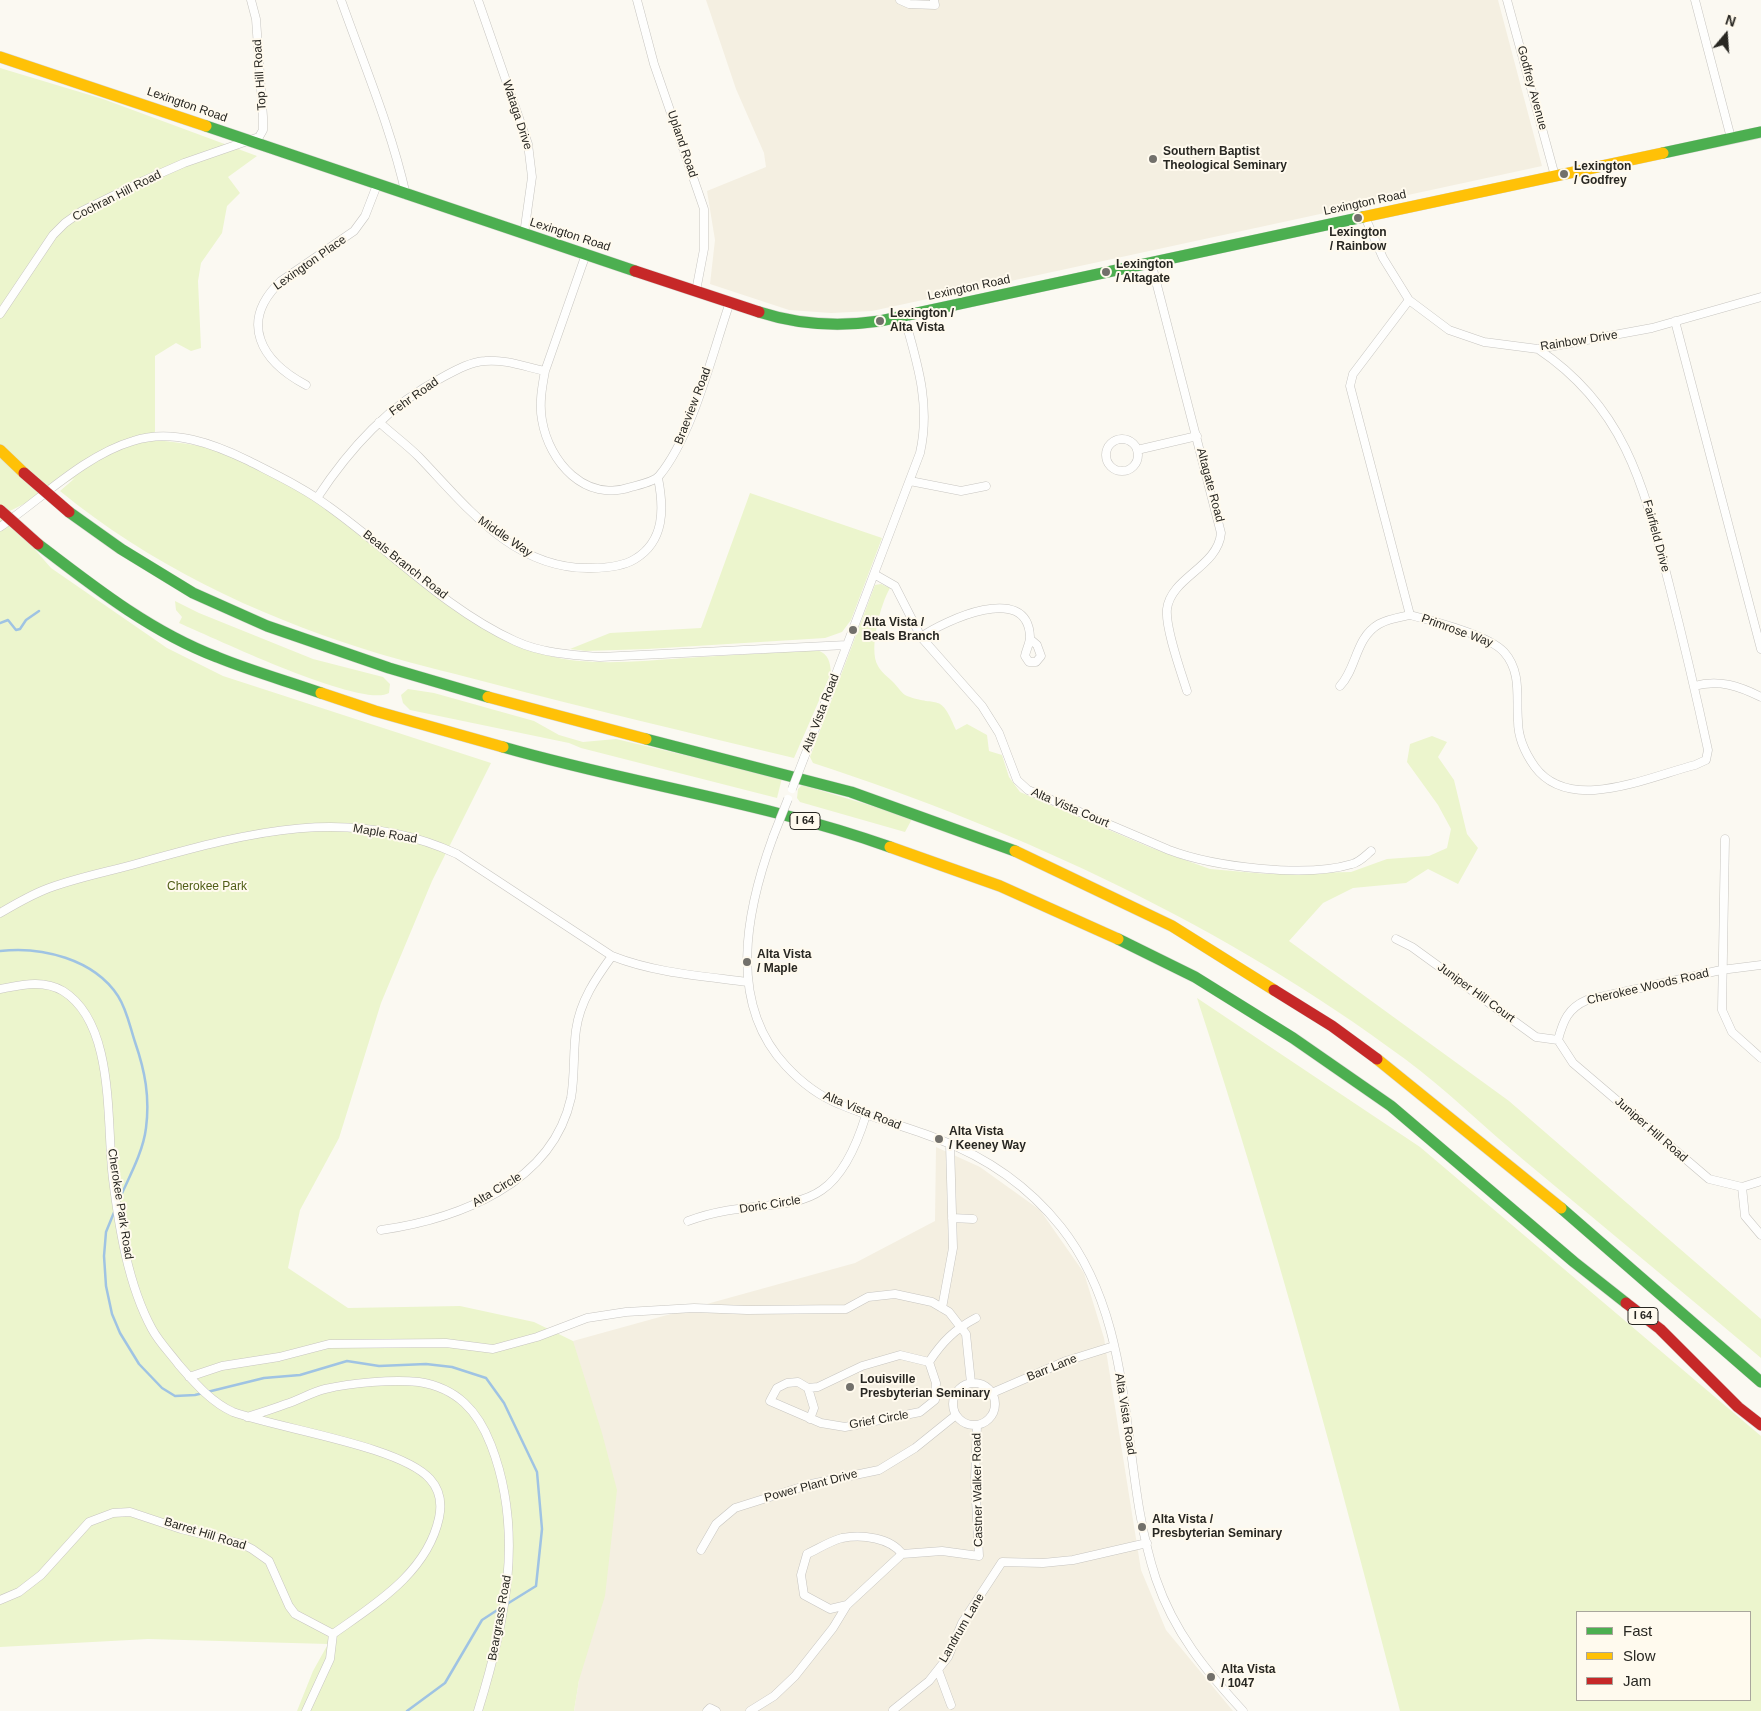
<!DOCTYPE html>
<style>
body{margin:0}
#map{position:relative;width:1761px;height:1711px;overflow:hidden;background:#fbf9f2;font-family:Helvetica,sans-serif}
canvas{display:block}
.legend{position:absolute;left:1576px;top:1611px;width:175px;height:90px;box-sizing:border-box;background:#fffaee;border:1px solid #a9a69c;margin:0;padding:6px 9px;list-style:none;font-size:15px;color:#282722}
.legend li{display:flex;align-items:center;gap:10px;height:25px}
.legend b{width:25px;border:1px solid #a9a69c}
.north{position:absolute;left:1701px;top:10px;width:50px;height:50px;-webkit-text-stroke:4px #fffaee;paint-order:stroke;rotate:18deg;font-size:14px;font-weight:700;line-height:20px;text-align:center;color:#282722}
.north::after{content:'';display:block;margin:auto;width:18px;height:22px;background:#282722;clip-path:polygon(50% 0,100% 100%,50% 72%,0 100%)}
</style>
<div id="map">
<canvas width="1761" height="1711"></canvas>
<ul class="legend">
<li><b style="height:6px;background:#4caf50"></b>Fast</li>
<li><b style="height:6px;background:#ffc107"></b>Slow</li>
<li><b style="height:6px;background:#c62828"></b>Jam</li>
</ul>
<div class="north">N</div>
</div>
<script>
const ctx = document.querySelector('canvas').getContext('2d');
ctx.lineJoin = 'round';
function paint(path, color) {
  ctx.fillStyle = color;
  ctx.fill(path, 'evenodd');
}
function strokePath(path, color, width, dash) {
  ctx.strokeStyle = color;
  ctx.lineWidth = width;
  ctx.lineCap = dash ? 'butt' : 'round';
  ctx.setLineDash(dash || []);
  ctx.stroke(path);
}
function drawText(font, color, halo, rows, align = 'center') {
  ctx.font = font + ' Helvetica,sans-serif';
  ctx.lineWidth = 4;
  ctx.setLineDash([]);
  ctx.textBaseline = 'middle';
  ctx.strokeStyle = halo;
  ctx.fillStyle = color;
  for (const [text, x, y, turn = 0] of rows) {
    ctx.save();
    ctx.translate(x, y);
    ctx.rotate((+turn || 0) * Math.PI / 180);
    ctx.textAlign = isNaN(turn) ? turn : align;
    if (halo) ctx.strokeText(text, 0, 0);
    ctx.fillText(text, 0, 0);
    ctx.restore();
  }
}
paint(new Path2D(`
 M 706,0 L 1498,0 L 1542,166 L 872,311 L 831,313 L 789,310 L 710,284 L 715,240 L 707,191 L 766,167 L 764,153 L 736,89 Z
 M 936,1147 L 980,1167 L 1040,1210 L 1084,1273 L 1104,1338 L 1141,1570 L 1166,1630 L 1233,1711 L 574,1711 L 579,1680 L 573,1341 L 855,1263 L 935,1221 Z`), '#f4efe1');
paint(new Path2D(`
 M 0,68 L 103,99 L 257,156 L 228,177 L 240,193 L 227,206 L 222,233 L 201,263 L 198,281 L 201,348 L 191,351 L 176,343 L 155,356 L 155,437 L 151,439 C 169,442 187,443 204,447 C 240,456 278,478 309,497 C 389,547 452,629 546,655 C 589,667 641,661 685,658 C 729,655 773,653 817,650 C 829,654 830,662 831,673 L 794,758 C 691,733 588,709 486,682 C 445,671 404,662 364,649 C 254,614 149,564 60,491 L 75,478 L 4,514 L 51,568 L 167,648 L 223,676 L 491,763 L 432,881 L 381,1003 L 339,1138 L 300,1210 L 288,1268 L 348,1308 L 460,1306 L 534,1322 L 573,1341 L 602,1433 L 617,1490 L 605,1596 L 579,1680 L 574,1711 L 297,1711 L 313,1671 L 328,1644 L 148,1639 L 0,1647 Z
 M 750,493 L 882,538 L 851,620 L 842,632 L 825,638 L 647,649 L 586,651 L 570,649 L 610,633 L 701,628 Z
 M 881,584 L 890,588 C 881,603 868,649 878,666 C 881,672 889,678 894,683 C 898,687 902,694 907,696 C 939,708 940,691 956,730 L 967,724 L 987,735 L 989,751 L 1002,755 L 1009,777 L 1020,792 L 1149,847 L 1210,869 L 1267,874 L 1351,872 L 1387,859 L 1429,856 L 1447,848 L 1451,829 L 1438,805 L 1407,762 L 1410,744 L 1432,736 L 1447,742 L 1438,757 L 1454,780 L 1467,834 L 1478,848 L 1458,884 L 1428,869 L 1406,883 L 1353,888 L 1323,903 L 1289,941 L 1509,1101 L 1761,1319 L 1761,1358 C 1683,1292 1604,1227 1526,1162 C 1485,1128 1447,1090 1405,1059 C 1226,926 1024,832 813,763 L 810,757 L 875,585 Z
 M 175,601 L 199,613 L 313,659 L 383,677 L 390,684 L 389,693 C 362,709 212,637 179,623 L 182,617 L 176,610 Z
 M 408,689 L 434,693 L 534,721 L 559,735 L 583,742 L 616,739 L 782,778 L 777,798 L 581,748 L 569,743 L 410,710 L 403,703 L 401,695 Z
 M 802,785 L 899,814 L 912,819 L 905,832 L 800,802 L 797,798 L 798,789 Z
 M 1197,998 L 1420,1147 L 1761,1436 L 1761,1711 L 1400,1711 C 1338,1472 1274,1232 1197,998 ZM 1577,1612 L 1750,1612 L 1750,1700 L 1577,1700 Z`), '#ecf5cd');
strokePath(new Path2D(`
 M 0,623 L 8,620 L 16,630 L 20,629 L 26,620 L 39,611
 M 0,951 C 41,946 94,959 118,996 C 127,1010 130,1027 135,1042 C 145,1071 150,1097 146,1128 C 143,1153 128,1179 118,1202
 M 115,1210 L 106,1232 L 104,1256 L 106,1286 L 112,1314 L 120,1333 L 139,1364 L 162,1388 L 175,1396 L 195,1395 L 264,1378 L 300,1375 L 347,1361 L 379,1366 L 426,1364 L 452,1367 L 486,1378 L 504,1403 L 537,1472 L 542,1529 L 536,1586 L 507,1604
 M 407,1711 L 445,1683 L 482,1620 L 502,1607`), '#9fc3e3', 2.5);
const street = new Path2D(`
 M 341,0 C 364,65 391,128 406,195
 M 478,0 L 528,144 L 532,177 L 524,234
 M 637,0 L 654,64 L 704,209 L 704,249 L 696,291
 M 900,0 L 909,4 L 935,5 L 934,0
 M 1507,0 L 1555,176
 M 1695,0 L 1731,138
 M 1365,217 L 1383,258 L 1409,300 L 1449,330 L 1484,342 L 1538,349 L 1652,328 L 1761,297
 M 586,254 L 545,371 C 542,387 539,404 542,420 C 549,462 585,503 631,487 C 638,485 654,482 659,476 C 693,435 712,354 730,302
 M 1151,262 L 1221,533 C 1218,567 1171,577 1167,609 C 1165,628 1181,672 1187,691
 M 1409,300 L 1353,374 L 1350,386 L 1410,615 C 1433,621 1489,635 1504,652 C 1522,672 1516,698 1518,721 C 1518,738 1525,753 1535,767 C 1570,814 1648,777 1695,765 L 1706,760 L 1708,750 C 1696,694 1683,639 1669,584 C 1644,487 1626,408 1538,349
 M 0,314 L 53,235 L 65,223 L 82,211 L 143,181 L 184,163 L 259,137 L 263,130 L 263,117 L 256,19 L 251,0
 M 1675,321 L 1761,649
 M 306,385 C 261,361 238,322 281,281 L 354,231 L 365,216 L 377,185
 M 379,422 C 392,434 407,445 419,457 C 467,507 514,570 591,568 C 606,568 622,567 635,559 C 665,541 664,508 658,478
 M1106 455a16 16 0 1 1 32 0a16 16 0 1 1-32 0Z
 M 1137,450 L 1197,436
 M 910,481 L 961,491 L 986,486
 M 317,498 C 350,448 389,405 443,377 C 456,370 470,362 485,361 C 505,359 526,367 545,371
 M 0,527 C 41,499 85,455 133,441 C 172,428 214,444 249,461 C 276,475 304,488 328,506 C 390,550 445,609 515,641 C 541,653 571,655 600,657 L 847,645
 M 874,574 L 895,586 L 921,637 L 982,706 L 999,733 L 1017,780 L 1028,790 L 1169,850 C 1214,867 1306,878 1352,864 C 1360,862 1365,856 1371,851
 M 921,637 C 944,621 1028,581 1030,637 C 1030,643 1026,650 1025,656 L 1029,662 L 1036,662 L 1041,656 L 1037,645 L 1030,639
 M 1340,686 C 1357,668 1355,638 1379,624 C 1388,619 1400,617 1410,615
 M 1694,686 C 1719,679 1739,686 1761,697
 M 804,758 L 920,453 C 931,404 917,362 904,316
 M 773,837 C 746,911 727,1003 786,1066 C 801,1082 819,1096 839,1104 C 871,1118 905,1126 938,1139 C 986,1157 1029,1187 1061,1227 C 1140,1327 1118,1465 1156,1579 C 1174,1632 1206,1671 1243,1711
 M 1725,839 L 1722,1010 L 1732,1032 L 1761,1058
 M 0,913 C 14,905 29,896 44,890 C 74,878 108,872 139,863 C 247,833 349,804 457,854 L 612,956 C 655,973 702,976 748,982
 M 1396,939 L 1412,947 L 1536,1037 L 1558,1040
 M 0,989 C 21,985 43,979 63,991 C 116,1024 106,1124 113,1179 C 119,1227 128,1285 152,1329 C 159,1342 170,1353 179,1365 C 195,1383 211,1402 233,1412 C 280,1429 401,1446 430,1479 C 440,1490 442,1504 439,1518 C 427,1573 375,1604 333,1634 L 295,1614 L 289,1606 L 269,1561 L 252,1549 L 242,1544 L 181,1529 L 130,1512 L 113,1513 L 89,1522 L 41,1575 L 19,1592 L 0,1600
 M 1558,1040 L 1573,1063 L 1709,1179 L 1742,1187 L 1761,1181
 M 1558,1040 C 1563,1021 1568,1008 1587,1000 L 1721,970 L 1761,965
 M 1742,1187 L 1745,1216 L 1761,1235
 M 952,1218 L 973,1219
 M 688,1221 C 778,1188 829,1236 866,1115
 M 381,1230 C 458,1219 552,1184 571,1098 C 575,1075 573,1052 576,1030 C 580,1001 596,978 612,956
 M 942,1308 L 953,1248 L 950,1144
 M 900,1355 L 929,1362 L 936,1383 L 935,1400 L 920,1412 L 845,1427 L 821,1423 L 770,1401 L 777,1388 L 787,1383 L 798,1382 L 808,1388 L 818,1387 L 862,1366 Z
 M 929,1362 C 942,1342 955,1329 976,1318
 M 189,1377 L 222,1366 L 279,1357 L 329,1344 L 446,1343 L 493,1349 L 537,1337 L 587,1318 L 626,1312 L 694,1308 L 747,1310 L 846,1309 L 868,1297 L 895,1294 L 932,1302 L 949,1312 L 966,1334 L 971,1383
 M953 1404a21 21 0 1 1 42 0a21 21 0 1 1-42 0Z
 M 808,1388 L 814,1408 L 810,1419
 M 992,1393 L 1066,1361 L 1114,1346
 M 247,1417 C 260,1413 273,1409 286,1404 C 299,1400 312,1392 325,1389 C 351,1383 392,1379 419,1382 C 457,1388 478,1411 491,1445 C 525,1533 505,1624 478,1711
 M 701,1550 L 716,1524 L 735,1508 L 811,1484 L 879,1470 L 915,1448 L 956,1415
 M 847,1605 L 830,1609 L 804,1595 L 801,1575 L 807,1554 C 818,1549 830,1541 842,1538 C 862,1534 891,1538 902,1554
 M 938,1670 L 951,1705
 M 893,1710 L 929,1681 L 948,1657 L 962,1623 L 1002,1562 L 1043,1563 L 1073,1560 L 1147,1543
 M 306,1711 L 330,1659 L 333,1634
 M 707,1711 L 710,1708 L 716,1711
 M 750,1711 L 774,1696 L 795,1676 L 833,1628 L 847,1605 L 902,1554 L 942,1551 L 979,1556 L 975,1481 L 977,1425`);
const fast = new Path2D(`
 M 206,126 L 635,271
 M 1663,153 L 1761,132
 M 759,312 C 799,325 839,327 880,321 L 1363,217
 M 69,512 L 121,549 L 193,593 L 267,626 L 389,668 L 488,697
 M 38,544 C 94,587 151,632 217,657 C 251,671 287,681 321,693
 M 646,739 L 851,792 L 1015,851
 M 503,747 C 631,784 764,802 890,847
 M 1118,939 L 1195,977 L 1293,1038 L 1391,1106 L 1574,1262 L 1626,1303
 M 1561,1208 L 1761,1382`);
const slow = new Path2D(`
 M 0,57 L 206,126
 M 1363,217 L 1663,153
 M 0,450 L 24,473
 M 321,693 L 375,711 L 503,747
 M 488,697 L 646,739
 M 890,847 L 1000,886 L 1118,939
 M 1015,851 L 1172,926 L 1274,990
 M 1377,1059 L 1561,1208`);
const jam = new Path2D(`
 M 635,271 L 759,312
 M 1274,990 L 1332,1026 L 1377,1059
 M 1626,1303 L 1660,1329 L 1738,1407 L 1761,1425`);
strokePath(street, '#c7c5c0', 9);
strokePath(fast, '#d7d6d2', 12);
strokePath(slow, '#d7d6d2', 12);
strokePath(jam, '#d7d6d2', 12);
strokePath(street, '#fefefd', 8);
strokePath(fast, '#4caf50', 11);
strokePath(slow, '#ffc107', 11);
strokePath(jam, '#c62828', 11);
const streetBridge = new Path2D(`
 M 792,789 L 804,758
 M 773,837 L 788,799`);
const jamBridge = new Path2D(`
 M 24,473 L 69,512
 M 0,510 L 38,544`);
strokePath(streetBridge, '#c7c5c0', 9, []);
strokePath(jamBridge, '#d7d6d2', 12, []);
strokePath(streetBridge, '#fefefd', 8);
strokePath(jamBridge, '#c62828', 11);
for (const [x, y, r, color] of [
 [1153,159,5,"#72706b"],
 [1564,174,5,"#72706b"],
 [1358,218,5,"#72706b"],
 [1106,272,5,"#72706b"],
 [880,321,5,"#72706b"],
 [853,630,5,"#72706b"],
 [747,962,5,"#72706b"],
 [939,1139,5,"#72706b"],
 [850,1387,5,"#72706b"],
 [1142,1527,5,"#72706b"],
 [1211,1677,5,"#72706b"]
]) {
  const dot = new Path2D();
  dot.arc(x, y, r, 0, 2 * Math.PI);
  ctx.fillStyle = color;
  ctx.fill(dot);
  strokePath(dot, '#fffaee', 2);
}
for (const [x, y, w] of [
 [805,821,30],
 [1643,1316,30]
]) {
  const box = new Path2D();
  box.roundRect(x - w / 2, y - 8.5, w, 17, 4);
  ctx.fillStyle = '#fffaee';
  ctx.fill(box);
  strokePath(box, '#282722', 1);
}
drawText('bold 11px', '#282722', null, [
 ["I 64",805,821],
 ["I 64",1643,1316]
]);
drawText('12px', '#282722', '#fffaee', [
 ["Top Hill Road",260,75,-94],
 ["Godfrey Avenue",1532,88,75],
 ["Lexington Road",187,105,19],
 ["Wataga Drive",517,115,72],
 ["Upland Road",682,144,71],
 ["Cochran Hill Road",117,196,-27],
 ["Lexington Road",1365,203,-12],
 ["Lexington Road",570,235,18],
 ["Lexington Place",310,263,-35],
 ["Lexington Road",969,288,-12],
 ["Rainbow Drive",1579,341,-9],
 ["Fehr Road",414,397,-35],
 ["Braeview Road",693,406,-69],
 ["Altagate Road",1210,485,75],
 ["Fairfield Drive",1656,536,75],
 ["Middle Way",505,537,34],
 ["Beals Branch Road",405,565,38],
 ["Primrose Way",1457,631,20],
 ["Alta Vista Road",821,713,-69],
 ["Alta Vista Court",1070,808,23],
 ["Maple Road",385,834,10],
 ["Cherokee Woods Road",1648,987,-13],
 ["Juniper Hill Court",1476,993,36],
 ["Alta Vista Road",862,1111,22],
 ["Juniper Hill Road",1651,1130,41],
 ["Alta Circle",497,1190,-31],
 ["Cherokee Park Road",120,1204,81],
 ["Doric Circle",770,1205,-9],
 ["Barr Lane",1052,1368,-22],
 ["Alta Vista Road",1125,1414,81],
 ["Grief Circle",879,1420,-10],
 ["Power Plant Drive",811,1486,-15],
 ["Castner Walker Road",978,1490,-91],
 ["Barret Hill Road",205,1534,17],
 ["Beargrass Road",500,1618,-80],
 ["Landrum Lane",962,1628,-60]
]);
drawText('bold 12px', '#282722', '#fffaee', [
 ["Southern Baptist",1163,152],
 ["Theological Seminary",1163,166],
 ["Lexington",1574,167],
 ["/ Godfrey",1574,181],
 ["Lexington",1358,233,"center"],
 ["/ Rainbow",1358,247,"center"],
 ["Lexington",1116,265],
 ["/ Altagate",1116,279],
 ["Lexington /",890,314],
 ["Alta Vista",890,328],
 ["Alta Vista /",863,623],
 ["Beals Branch",863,637],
 ["Alta Vista",757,955],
 ["/ Maple",757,969],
 ["Alta Vista",949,1132],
 ["/ Keeney Way",949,1146],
 ["Louisville",860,1380],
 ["Presbyterian Seminary",860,1394],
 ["Alta Vista /",1152,1520],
 ["Presbyterian Seminary",1152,1534],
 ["Alta Vista",1221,1670],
 ["/ 1047",1221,1684]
], 'left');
drawText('12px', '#505e16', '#fffaee', [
 ["Cherokee Park",207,887]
]);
</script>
